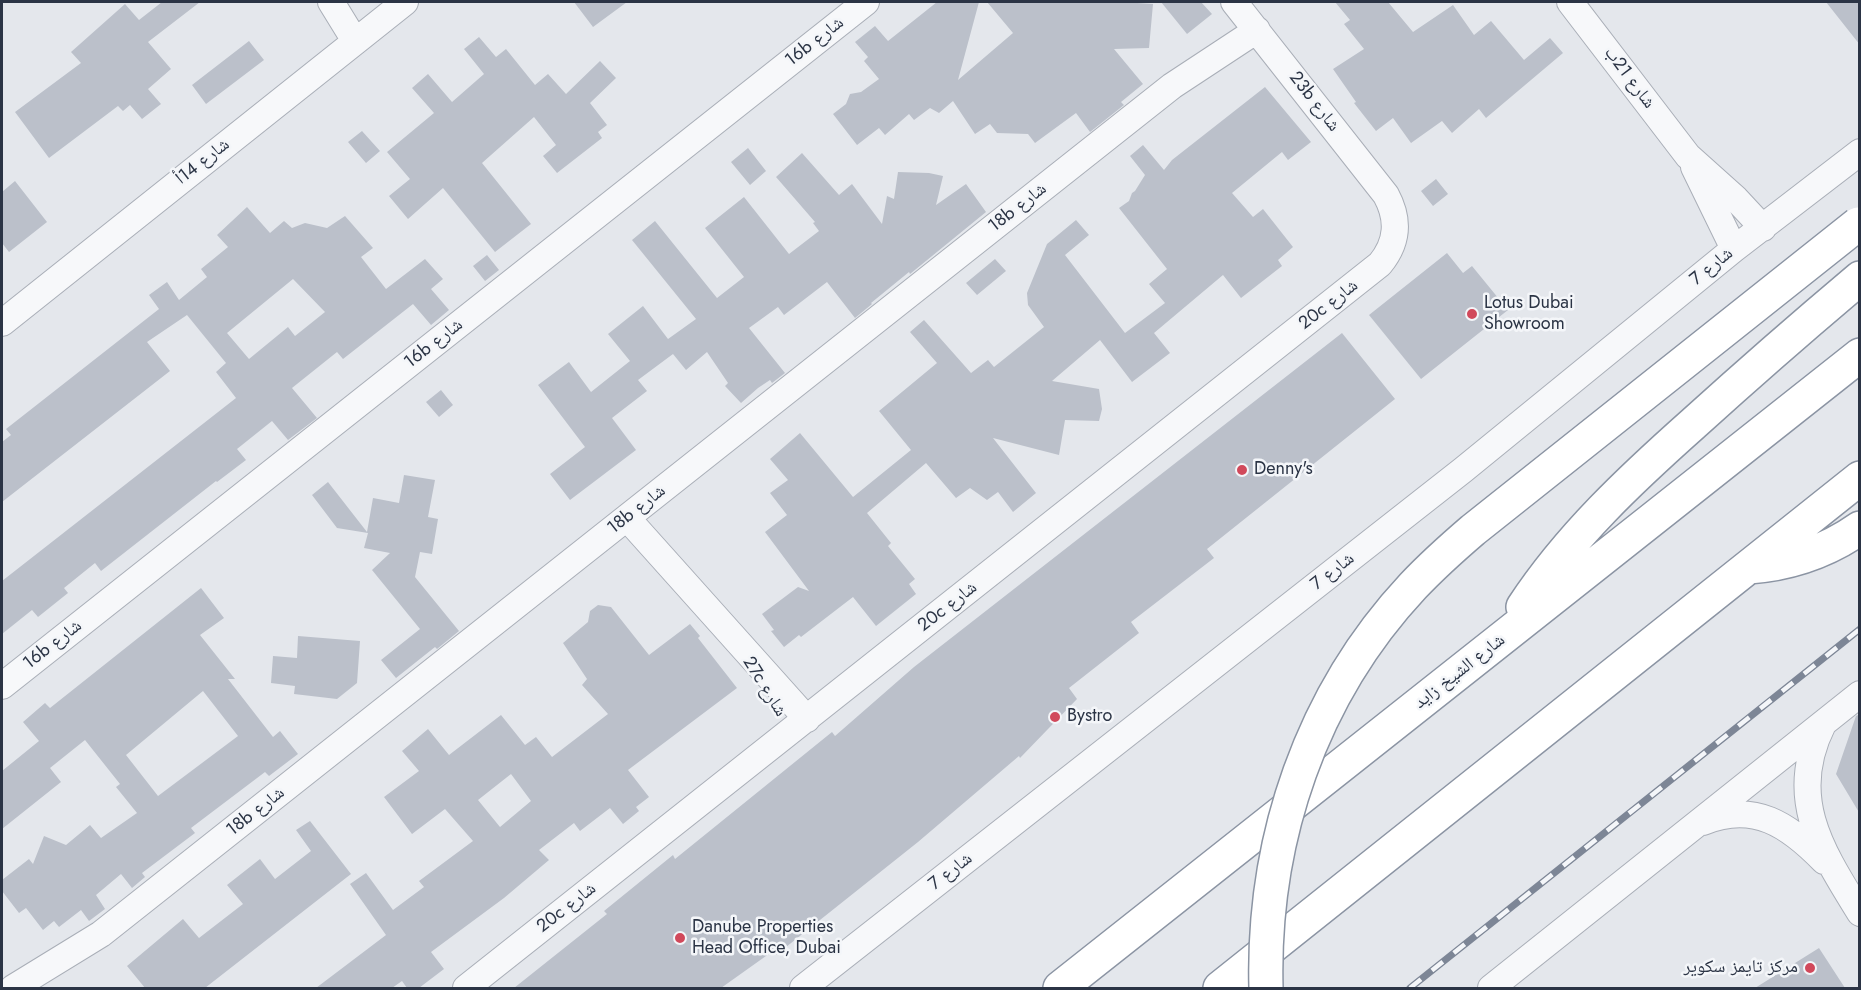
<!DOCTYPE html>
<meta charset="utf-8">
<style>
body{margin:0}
#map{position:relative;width:1861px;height:990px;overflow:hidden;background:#e4e7ec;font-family:Jost,sans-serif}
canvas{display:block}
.frame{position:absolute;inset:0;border:3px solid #2b3445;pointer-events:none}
</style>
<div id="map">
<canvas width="1861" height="990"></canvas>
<div class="frame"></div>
</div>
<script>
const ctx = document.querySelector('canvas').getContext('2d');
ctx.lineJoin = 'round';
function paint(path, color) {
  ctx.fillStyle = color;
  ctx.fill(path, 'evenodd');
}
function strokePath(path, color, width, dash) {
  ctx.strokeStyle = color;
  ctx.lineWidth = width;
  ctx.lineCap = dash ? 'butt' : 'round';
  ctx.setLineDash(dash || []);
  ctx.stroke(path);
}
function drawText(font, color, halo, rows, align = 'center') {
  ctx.font = font + ' Jost,"Noto Naskh Arabic",sans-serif';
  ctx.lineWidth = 5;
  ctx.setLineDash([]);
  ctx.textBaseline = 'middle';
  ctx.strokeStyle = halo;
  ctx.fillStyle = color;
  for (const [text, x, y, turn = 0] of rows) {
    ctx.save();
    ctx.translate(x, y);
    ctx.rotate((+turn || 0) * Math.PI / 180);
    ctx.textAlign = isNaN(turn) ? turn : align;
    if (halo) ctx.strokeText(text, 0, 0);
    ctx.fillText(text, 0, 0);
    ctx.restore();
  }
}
paint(new Path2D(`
 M 162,2 L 200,2 L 148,42 L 171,69 L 148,89 L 161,104 L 142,119 L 130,105 L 123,111 L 118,106 L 49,158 L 15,112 L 81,63 L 71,52 L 125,4 L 139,20 Z
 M 574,2 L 627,2 L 593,27 Z
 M 937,2 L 979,2 L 958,80 L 1013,33 L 987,2 L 1122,2 L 1153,4 L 1149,48 L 1114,49 L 1143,84 L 1121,102 L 1124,105 L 1090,132 L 1076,113 L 1035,143 L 1028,134 L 997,133 L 990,124 L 975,134 L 953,101 L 939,113 L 930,108 L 914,120 L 909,114 L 885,135 L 879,128 L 857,145 L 833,114 L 846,104 L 850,94 L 861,92 L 879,79 L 864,61 L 868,57 L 855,42 L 875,26 L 888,41 Z
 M 1161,2 L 1201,2 L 1212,14 L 1187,34 Z
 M 1335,2 L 1388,2 L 1413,32 L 1453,5 L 1474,35 L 1491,21 L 1524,60 L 1550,38 L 1563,53 L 1486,118 L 1479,109 L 1452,133 L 1442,121 L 1411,143 L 1393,118 L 1376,131 L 1354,103 L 1356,102 L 1333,69 L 1364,49 L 1344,24 L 1350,20 Z
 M 1826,2 L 1860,2 L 1860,45 Z
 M 479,37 L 496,57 L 506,49 L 535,85 L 548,74 L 566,94 L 600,61 L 616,78 L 590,103 L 607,125 L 598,132 L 602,138 L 557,173 L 543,156 L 556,145 L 534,117 L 482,163 L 531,224 L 495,252 L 443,188 L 408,219 L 389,196 L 410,179 L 387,152 L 434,113 L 412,88 L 428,74 L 452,102 L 484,74 L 464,49 Z
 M 249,41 L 264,60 L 206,104 L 192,85 Z
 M 1265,87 L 1311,142 L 1288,160 L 1282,152 L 1232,193 L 1253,217 L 1263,209 L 1293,247 L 1278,260 L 1282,266 L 1241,298 L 1223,275 L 1154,333 L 1170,353 L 1132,382 L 1100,340 L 1052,381 L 1099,389 L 1102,409 L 1099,421 L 1065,420 L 1059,455 L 993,438 L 1036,493 L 1013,512 L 998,492 L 987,500 L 970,488 L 956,498 L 926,463 L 867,513 L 891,543 L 888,546 L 915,579 L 909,584 L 916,594 L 876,626 L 853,597 L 801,637 L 799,635 L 784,647 L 771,631 L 774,630 L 762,614 L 798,587 L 809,591 L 765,532 L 787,515 L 770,493 L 788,480 L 770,459 L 800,433 L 853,497 L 911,450 L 879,411 L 937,363 L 910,332 L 924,320 L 971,373 L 988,360 L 994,367 L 1044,327 L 1028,305 L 1027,293 L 1047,244 L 1076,220 L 1089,235 L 1065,255 L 1125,333 L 1165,303 L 1149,284 L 1167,269 L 1119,208 L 1129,201 L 1132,193 L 1135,191 L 1145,175 L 1130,156 L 1143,145 L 1164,170 L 1172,160 Z
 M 362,131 L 380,151 L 366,163 L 348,142 Z
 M 748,148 L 766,171 L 750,185 L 731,162 Z
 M 802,153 L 839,195 L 852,184 L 882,224 L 887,196 L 894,199 L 898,172 L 929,173 L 943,176 L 936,205 L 966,184 L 986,212 L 910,274 L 909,272 L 871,303 L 872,304 L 855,318 L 827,282 L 784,315 L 778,307 L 749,328 L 785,373 L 772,383 L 770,380 L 758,388 L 741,403 L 725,386 L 728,383 L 707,352 L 686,370 L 673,354 L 638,380 L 647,391 L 612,418 L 636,450 L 570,500 L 550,474 L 585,447 L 538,385 L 569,362 L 591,392 L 630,361 L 608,334 L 643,306 L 668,339 L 696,319 L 632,240 L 655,221 L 717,298 L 744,277 L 705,228 L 744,197 L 789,254 L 819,231 L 813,223 L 815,222 L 776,177 Z
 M 1436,179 L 1448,194 L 1433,206 L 1421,191 Z
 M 15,181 L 47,222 L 9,252 L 2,243 L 2,192 Z
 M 247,207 L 270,233 L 284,221 L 292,228 L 305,223 L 327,228 L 345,216 L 373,248 L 361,257 L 386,289 L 425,259 L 443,279 L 431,289 L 449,310 L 431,325 L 413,304 L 343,359 L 337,352 L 292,388 L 317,418 L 288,440 L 272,421 L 237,449 L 246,460 L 217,482 L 216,481 L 101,571 L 95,563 L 64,588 L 68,593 L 38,617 L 32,610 L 2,634 L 2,581 L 236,398 L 216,372 L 226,363 L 187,315 L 147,342 L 170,371 L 2,502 L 2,442 L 11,435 L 6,429 L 159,309 L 149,295 L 167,282 L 179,300 L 207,277 L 201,269 L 228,247 L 217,235 ZM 293,279 L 325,312 L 295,336 L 288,327 L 249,359 L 227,333 Z
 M 1447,253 L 1463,273 L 1472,266 L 1508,310 L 1421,379 L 1369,315 Z
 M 487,255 L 499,270 L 485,281 L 473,266 Z
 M 995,259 L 1006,271 L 977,295 L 966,283 Z
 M 1342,333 L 1395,399 L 1207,549 L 1214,558 L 1131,622 L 1139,633 L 1069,688 L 1077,699 L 1020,758 L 1019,756 L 918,842 L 776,955 L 773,951 L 721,988 L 514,988 L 607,914 L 604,911 L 673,855 L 675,859 L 832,732 L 835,736 L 914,667 Z
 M 441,390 L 453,405 L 439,417 L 426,402 Z
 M 404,475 L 435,480 L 428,517 L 438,519 L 432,554 L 420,552 L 415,577 L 459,631 L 437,649 L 435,647 L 396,678 L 381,660 L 420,629 L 372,570 L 390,553 L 364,548 L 368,533 L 337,528 L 312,495 L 328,482 L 367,532 L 373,498 L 399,503 Z
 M 201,588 L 224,618 L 200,635 L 235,679 L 228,679 L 273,737 L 280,731 L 298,754 L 269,776 L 265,772 L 191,828 L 195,833 L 142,873 L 145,877 L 132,888 L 121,874 L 96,895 L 105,909 L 89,921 L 81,910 L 59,927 L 54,921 L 43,930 L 26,908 L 19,913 L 2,891 L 2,880 L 29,859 L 33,864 L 44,836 L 66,845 L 90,825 L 101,838 L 137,813 L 116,787 L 120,784 L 85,740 L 50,768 L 61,782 L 2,829 L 2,771 L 39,741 L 23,722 L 45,703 L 50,708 ZM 203,691 L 238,736 L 158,796 L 126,755 Z
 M 598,605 L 611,607 L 649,655 L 690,624 L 700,636 L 698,638 L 737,688 L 628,770 L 649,797 L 636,807 L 639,811 L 623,824 L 610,808 L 580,831 L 574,823 L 539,850 L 549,860 L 504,898 L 431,952 L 444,969 L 419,988 L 407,988 L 402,981 L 392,988 L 316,988 L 386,935 L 350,884 L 366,873 L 393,910 L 424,887 L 419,881 L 473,841 L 445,809 L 412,834 L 384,797 L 419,771 L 402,751 L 428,729 L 449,755 L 501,715 L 525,745 L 536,737 L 552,757 L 608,714 L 582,685 L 587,679 L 563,643 L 588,622 L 590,611 ZM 511,774 L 531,801 L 500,827 L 478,800 Z
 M 298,636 L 360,641 L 357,683 L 337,699 L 294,694 L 295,686 L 271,683 L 273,656 L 297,658 Z
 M 1860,714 L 1860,814 L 1836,774 L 1856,716 Z
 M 310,821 L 351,874 L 205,988 L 145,988 L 127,966 L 183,919 L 199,938 L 243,904 L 227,885 L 260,859 L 275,879 L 311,851 L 296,830 Z
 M 1819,948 L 1845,988 L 1755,988 Z`), '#bbc0ca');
const minor = new Path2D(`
 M 331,2 L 355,41
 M 1570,2 L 1688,156 L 1736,199 L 1763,228
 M 1694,167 L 1734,249
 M 2,323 L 405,2
 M 627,518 L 807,719
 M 2,686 L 866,2
 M 1823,724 C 1786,797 1821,850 1860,913
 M 1703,822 C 1754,801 1789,825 1824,861
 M 13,988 L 101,934 L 1172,86 L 1257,30
 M 466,988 L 1380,264 C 1398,242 1399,219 1386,195 L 1234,2
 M 803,988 L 1463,470 L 1734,249 L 1860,152
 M 1491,988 L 1860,694`);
const highway = new Path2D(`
 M 1749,567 C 1790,564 1826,552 1860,528
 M 1523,607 C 1569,537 1631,479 1694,423 C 1748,374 1803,326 1860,278
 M 1060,988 L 1860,355
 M 1220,988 L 1860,478`);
strokePath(minor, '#a9aeb7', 28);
strokePath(highway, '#8b94a3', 36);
strokePath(minor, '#f7f8fa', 26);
strokePath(highway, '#fff', 33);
const rail = new Path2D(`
 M 1410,988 L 1860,629`);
strokePath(rail, '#7d8696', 7);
strokePath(rail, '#f4f6f9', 4.5, [14]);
const highwayBridge = new Path2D(`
 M 1266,988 C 1262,840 1311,695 1413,586 C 1432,566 1452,548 1473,530 L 1858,224`);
strokePath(highwayBridge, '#8b94a3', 36, []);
strokePath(highwayBridge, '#fff', 33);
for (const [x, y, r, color] of [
 [1472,314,6,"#d1495b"],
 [1242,470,6,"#d1495b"],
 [1055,717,6,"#d1495b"],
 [680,938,6,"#d1495b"],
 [1810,968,6,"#d1495b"]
]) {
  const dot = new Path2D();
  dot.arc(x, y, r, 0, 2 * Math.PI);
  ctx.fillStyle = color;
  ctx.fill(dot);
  strokePath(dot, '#f4f6f9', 2);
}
drawText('18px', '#2b3445', '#f4f6f9', [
 ["16b شارع",815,42,-38],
 ["شارع 21ب",1629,78,53],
 ["23b شارع",1314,102,52],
 ["شارع 14أ",203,162,-38],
 ["18b شارع",1018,208,-38],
 ["شارع 7",1712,267,-39],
 ["20c شارع",1329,305,-38],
 ["16b شارع",434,344,-38],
 ["18b شارع",637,510,-38],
 ["شارع 7",1333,572,-38],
 ["20c شارع",948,607,-38],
 ["16b شارع",53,645,-38],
 ["شارع الشيخ زايد",1460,672,-38],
 ["27c شارع",764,687,58],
 ["18b شارع",256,812,-38],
 ["شارع 7",951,872,-38],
 ["20c شارع",567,908,-38]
]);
drawText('18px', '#2b3445', '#f4f6f9', [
 ["Lotus Dubai",1484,304],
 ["Showroom",1484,325],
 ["Denny's",1254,470],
 ["Bystro",1067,717],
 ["Danube Properties",692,928],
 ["Head Office, Dubai",692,949],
 ["مركز تايمز سكوير",1798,968,"right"]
], 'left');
</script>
